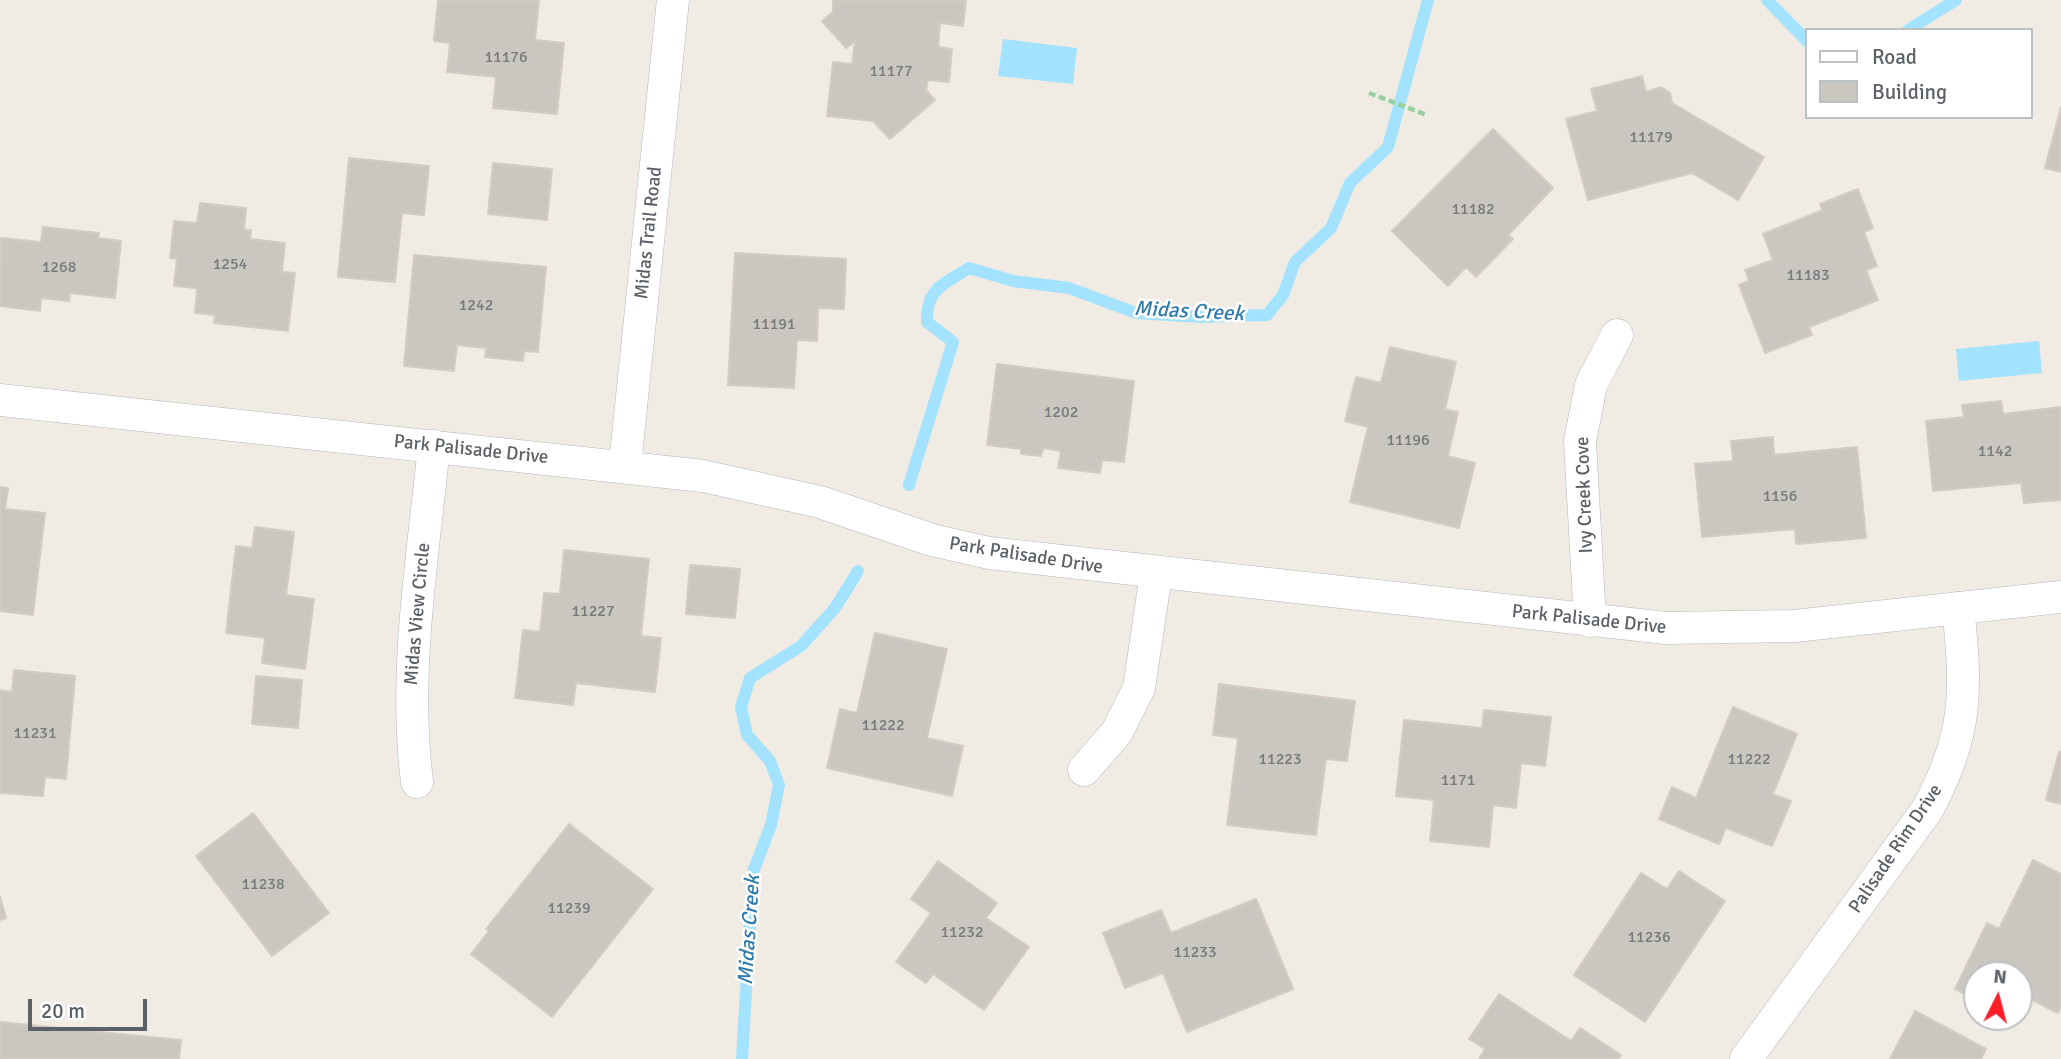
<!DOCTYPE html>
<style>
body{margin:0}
#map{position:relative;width:2061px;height:1059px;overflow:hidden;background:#f0ebe3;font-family:Signika,sans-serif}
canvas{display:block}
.legend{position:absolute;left:1805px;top:28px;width:228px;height:91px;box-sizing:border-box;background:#fff;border:2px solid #bdc0c2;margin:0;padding:9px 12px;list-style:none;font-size:21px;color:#5b6166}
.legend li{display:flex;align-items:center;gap:14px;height:35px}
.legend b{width:35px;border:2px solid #bdc0c2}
.north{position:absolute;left:1963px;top:961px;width:70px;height:70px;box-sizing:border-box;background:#fff;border:2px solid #bdc0c2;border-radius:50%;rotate:6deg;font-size:19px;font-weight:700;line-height:28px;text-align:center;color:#5b6166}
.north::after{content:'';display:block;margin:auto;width:24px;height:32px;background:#fc1d28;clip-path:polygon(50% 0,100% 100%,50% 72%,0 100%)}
.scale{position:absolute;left:28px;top:999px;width:119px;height:32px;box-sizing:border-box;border:4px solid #5b6166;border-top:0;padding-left:9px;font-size:21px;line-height:24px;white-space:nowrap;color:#5b6166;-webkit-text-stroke:5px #fff;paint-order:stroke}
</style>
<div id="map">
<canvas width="2061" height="1059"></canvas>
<ul class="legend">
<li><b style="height:9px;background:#fff"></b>Road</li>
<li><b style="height:19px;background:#cac6c0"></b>Building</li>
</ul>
<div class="north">N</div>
<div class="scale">20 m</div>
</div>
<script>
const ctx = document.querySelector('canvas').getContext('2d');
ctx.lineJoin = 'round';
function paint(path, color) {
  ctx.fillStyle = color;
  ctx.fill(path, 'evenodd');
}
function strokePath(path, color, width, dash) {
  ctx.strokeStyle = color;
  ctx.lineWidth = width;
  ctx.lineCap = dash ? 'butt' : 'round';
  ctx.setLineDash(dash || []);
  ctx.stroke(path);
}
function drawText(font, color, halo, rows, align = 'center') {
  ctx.font = font + ' Signika,sans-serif';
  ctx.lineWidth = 5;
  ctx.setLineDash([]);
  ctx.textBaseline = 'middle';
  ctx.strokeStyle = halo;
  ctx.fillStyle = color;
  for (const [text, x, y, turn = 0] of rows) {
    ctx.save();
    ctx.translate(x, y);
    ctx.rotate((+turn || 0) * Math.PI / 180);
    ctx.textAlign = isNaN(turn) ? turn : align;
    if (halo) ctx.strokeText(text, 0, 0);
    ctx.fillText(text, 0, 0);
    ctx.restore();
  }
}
paint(new Path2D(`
 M 1003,39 L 1077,48 L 1073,84 L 998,76 Z
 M 2039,341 L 2042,373 L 1959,381 L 1956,349 Z`), '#a4e3ff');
strokePath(new Path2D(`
 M 1767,0 L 1807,41
 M 1908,30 L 1956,0
 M 909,485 L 953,342 L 927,322 C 926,288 943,285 969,268 L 1013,281 L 1069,288 L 1136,313 L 1201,317 L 1267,315 L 1283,295 L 1295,262 L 1331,228 L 1350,183 L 1388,147 L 1428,0
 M 742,1059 L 753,872 L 771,825 L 779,785 L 770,761 L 747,735 L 741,707 L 750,678 L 801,646 L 835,608 L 858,571`), '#a4e3ff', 12);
const building = new Path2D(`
 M 438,0 L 539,0 L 535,40 L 564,43 L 557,114 L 493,108 L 496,77 L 447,72 L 450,43 L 434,41 Z
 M 833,0 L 966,0 L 963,26 L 940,23 L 938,47 L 952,49 L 949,82 L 928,80 L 926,90 L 935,100 L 890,139 L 873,121 L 827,116 L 833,62 L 852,64 L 855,41 L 846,48 L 822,21 L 833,12 Z
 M 1642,76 L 1646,92 L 1661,87 L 1670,93 L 1672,103 L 1764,157 L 1738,200 L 1692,173 L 1588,200 L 1566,119 L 1597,111 L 1591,89 Z
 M 2061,107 L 2061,172 L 2045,168 Z
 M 1493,129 L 1553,188 L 1508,235 L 1513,239 L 1476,277 L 1466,267 L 1448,286 L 1392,231 Z
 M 349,158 L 429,166 L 424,215 L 402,213 L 395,282 L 338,277 Z
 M 493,163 L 552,169 L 547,220 L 488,214 Z
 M 1858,189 L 1873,228 L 1864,232 L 1877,266 L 1866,270 L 1878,300 L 1809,327 L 1812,335 L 1765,353 L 1739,285 L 1749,281 L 1745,270 L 1773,260 L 1763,234 L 1823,210 L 1820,204 Z
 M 200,203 L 246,208 L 244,230 L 251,230 L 250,239 L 285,243 L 282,272 L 295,273 L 288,331 L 214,323 L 215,315 L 195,313 L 197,288 L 174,286 L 177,259 L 170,258 L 174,221 L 197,223 Z
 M 43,227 L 99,233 L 98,238 L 121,241 L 115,298 L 70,293 L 69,301 L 41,298 L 40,311 L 0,306 L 1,238 L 41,242 Z
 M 735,253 L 846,259 L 844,309 L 818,308 L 817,341 L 797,340 L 794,388 L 728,385 Z
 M 414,255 L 546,267 L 538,352 L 524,351 L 523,361 L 485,357 L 486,348 L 457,345 L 454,371 L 404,366 Z
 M 1390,347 L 1456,362 L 1445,409 L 1458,412 L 1448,456 L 1475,463 L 1459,528 L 1350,502 L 1368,427 L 1345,421 L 1356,377 L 1381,383 Z
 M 997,364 L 1134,381 L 1124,462 L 1102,460 L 1100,473 L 1058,468 L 1061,451 L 1043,448 L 1041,456 L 1021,454 L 1021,449 L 987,445 Z
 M 2001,401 L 2003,414 L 2061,407 L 2061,500 L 2024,503 L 2021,483 L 1933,491 L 1926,421 L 1964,417 L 1962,405 Z
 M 1773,437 L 1774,455 L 1857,447 L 1866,538 L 1796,544 L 1795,529 L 1702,537 L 1695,464 L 1733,461 L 1731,441 Z
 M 0,487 L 8,488 L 5,509 L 45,513 L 33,615 L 0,611 Z
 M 255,527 L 294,532 L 286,595 L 314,599 L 305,669 L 262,663 L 265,638 L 226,633 L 236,546 L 252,548 Z
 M 564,550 L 649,559 L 641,636 L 661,638 L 655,692 L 576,683 L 573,705 L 515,698 L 523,630 L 540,632 L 544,593 L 560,594 Z
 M 690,565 L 740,569 L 735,618 L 686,614 Z
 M 875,633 L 947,649 L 927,738 L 963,746 L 952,796 L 827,768 L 840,709 L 857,713 Z
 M 14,670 L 75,676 L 66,779 L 45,777 L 43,796 L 0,793 L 0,690 L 12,692 Z
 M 256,676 L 302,680 L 298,728 L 252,724 Z
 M 1219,684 L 1355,701 L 1347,761 L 1326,759 L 1316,835 L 1227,825 L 1238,738 L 1213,735 Z
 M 1733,707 L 1797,734 L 1773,794 L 1791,801 L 1772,846 L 1726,828 L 1719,844 L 1659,819 L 1672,787 L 1696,798 Z
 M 1484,710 L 1551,717 L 1545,766 L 1521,763 L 1516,808 L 1493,805 L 1489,847 L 1430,841 L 1434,800 L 1396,796 L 1404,720 L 1482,728 Z
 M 2059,752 L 2061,752 L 2061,804 L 2046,800 Z
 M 253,813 L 329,913 L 272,956 L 196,856 Z
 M 569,824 L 653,889 L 552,1017 L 471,954 L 489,931 L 486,929 Z
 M 2033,860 L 2061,874 L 2061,1006 L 2058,1013 L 2028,998 L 2019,1017 L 2019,975 L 1977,975 L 1977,1000 L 1955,989 L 1987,923 L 1999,929 Z
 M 938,861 L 997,903 L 986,918 L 1029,947 L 984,1010 L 933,974 L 926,983 L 896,962 L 931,913 L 911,899 Z
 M 1679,871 L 1725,901 L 1645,1022 L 1574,975 L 1641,873 L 1667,889 Z
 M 0,897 L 6,918 L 0,920 Z
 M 1256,899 L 1293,989 L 1187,1032 L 1163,973 L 1125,988 L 1103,933 L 1161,910 L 1171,933 Z
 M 1499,994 L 1571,1041 L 1580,1028 L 1621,1055 L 1618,1059 L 1479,1059 L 1485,1049 L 1469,1039 Z
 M 1915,1011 L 1986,1049 L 1981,1059 L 1890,1059 Z
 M 0,1022 L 181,1040 L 179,1059 L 0,1059 Z`);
paint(building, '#cac6c0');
strokePath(building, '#d5ccc1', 2);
const minor = new Path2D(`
 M 0,400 L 703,476 L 820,502 L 932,540 L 989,553 L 1666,628 L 1795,626 L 2061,597
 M 625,465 L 673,0
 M 1590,621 L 1580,441 L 1591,385 L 1617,335
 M 1084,770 L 1117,732 L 1139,688 L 1156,574
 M 417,782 C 403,670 423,558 434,446
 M 1746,1059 L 1927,810 C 1968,735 1967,691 1958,608`);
strokePath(minor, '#b4b8bc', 33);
strokePath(new Path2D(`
 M 1369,93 L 1427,115`), '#98d1a0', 4.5, [7, 3.5]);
strokePath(minor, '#fff', 32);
drawText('16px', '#777a7c', null, [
 ["11176",506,58],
 ["11177",891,72],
 ["11179",1651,138],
 ["11182",1473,210],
 ["1254",230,265],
 ["1268",59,268],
 ["11183",1808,276],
 ["1242",476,306],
 ["11191",774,325],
 ["1202",1061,413],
 ["11196",1408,441],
 ["1142",1995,452],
 ["1156",1780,497],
 ["11227",593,612],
 ["11222",883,726],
 ["11231",35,734],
 ["11223",1280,760],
 ["11222",1749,760],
 ["1171",1458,781],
 ["11238",263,885],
 ["11239",569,909],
 ["11232",962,933],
 ["11236",1649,938],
 ["11233",1195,953]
]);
drawText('19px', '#5b6166', '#fff', [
 ["Midas Trail Road",649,233,-84],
 ["Park Palisade Drive",471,450,6],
 ["Ivy Creek Cove",1585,495,-92],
 ["Park Palisade Drive",1026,556,9],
 ["Midas View Circle",418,614,-85],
 ["Park Palisade Drive",1589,620,6],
 ["Palisade Rim Drive",1896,849,-56]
]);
drawText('italic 21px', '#317baa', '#fff', [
 ["Midas Creek",1189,312,3],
 ["Midas Creek",750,930,-86]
]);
</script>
